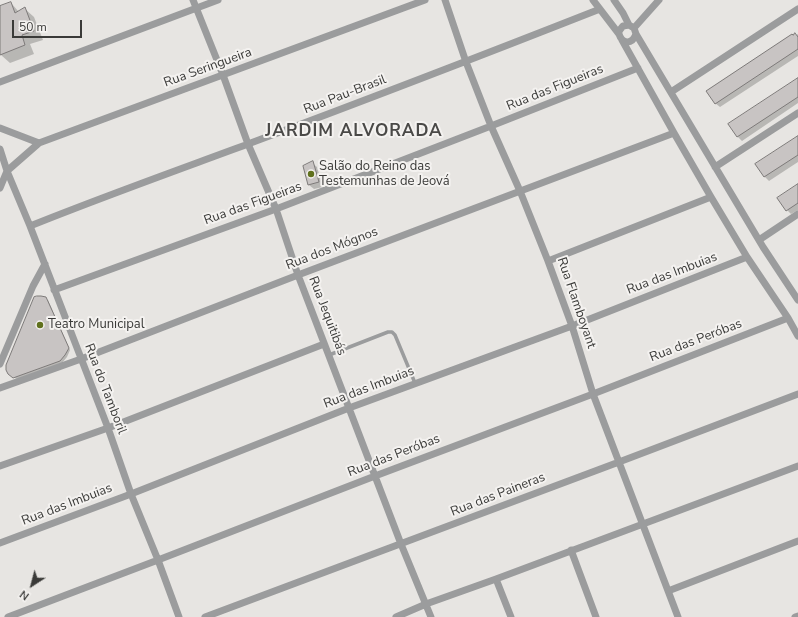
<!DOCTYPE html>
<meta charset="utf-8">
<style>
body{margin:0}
#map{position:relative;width:798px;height:617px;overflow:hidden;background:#e7e5e2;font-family:"Nunito Sans",sans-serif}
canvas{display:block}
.north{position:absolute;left:12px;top:565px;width:40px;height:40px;-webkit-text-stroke:3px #f4f2f0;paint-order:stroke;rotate:216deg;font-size:11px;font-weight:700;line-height:16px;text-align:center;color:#3a3a38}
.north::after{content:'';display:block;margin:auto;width:14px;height:18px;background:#3a3a38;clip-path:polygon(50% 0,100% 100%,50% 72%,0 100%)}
.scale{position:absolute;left:12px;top:20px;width:70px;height:18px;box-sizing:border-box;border:2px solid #3a3a38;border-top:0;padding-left:5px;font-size:12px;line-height:14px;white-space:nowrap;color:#3a3a38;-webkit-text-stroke:3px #f4f2f0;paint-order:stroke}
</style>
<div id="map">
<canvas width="798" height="617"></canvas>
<div class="north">N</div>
<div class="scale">50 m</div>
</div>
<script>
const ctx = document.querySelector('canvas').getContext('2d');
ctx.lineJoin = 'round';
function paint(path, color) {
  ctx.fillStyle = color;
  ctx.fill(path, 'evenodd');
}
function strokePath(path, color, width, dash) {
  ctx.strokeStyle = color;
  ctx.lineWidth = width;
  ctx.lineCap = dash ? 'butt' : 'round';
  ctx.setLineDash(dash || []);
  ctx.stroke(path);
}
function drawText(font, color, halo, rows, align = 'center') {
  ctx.font = font + ' "Nunito Sans",sans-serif';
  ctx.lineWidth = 4;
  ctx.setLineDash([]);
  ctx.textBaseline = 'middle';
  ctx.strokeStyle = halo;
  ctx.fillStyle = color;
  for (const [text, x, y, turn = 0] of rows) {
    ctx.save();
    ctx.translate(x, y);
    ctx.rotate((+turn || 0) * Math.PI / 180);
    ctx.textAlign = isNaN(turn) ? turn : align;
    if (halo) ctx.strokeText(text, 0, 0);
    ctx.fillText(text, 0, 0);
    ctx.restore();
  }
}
paint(new Path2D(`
 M 11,3 L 19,12 L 25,9 L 34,17 L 43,40 L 30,44 L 34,54 L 10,63 L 1,55 L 0,55 L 0,7 Z
 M 798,34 L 798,56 L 720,107 L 715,103 Z
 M 798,79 L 798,103 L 742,141 L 737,136 Z
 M 798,137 L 798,162 L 769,181 L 765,177 L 757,165 Z
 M 312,163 L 317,167 L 323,187 L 314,189 L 309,185 Z
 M 798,185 L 798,210 L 791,214 L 787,210 Z
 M 48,300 L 70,350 L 67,357 L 62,363 L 17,379 L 11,376 Z`), '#0003');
const building = new Path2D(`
 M 11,2 L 15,13 L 25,7 L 34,31 L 22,35 L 25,45 L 0,55 L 0,6 Z
 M 795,33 L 798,37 L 798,49 L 715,104 L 706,91 L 792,34 L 793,35 Z
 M 798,78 L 798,97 L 737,137 L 728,124 Z
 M 798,136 L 798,155 L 764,177 L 755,164 Z
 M 313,161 L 319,182 L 308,185 L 303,166 Z
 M 798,184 L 798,203 L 786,211 L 777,198 Z
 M 37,296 L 41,296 L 46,297 L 69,348 L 65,355 L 60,361 L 13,378 L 8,374 L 6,370 L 6,365 L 34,297 Z`);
paint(building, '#c8c4c3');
strokePath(building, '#7d7a79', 1);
strokePath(new Path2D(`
 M 329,355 L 388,332 L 392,332 L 395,335 L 415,383`), '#9b9c9d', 3.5);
strokePath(new Path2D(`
 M 193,0 L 223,75 L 248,144 L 276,209 L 298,275 L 401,544 L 431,617
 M 445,0 L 466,62 L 491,126 L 520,191 L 548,261 L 572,326 L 593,394 L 678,617
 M 593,0 L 619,34 C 622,44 632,45 636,34
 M 614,0 L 623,13 L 629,25
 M 634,28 L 659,0
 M 619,34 L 619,31 L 623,26 L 629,25 L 634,28 L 636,34 L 763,247 L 798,300
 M 622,40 L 674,133 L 711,197 L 747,257 L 788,318 L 798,336
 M 0,82 L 218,0
 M 671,92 L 798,9
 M 0,128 L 39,143
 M 0,149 L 7,171 L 30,226 L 108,428 L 131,494 L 158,560 L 179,617
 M 715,167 L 798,113
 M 0,188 L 7,171 L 39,143 L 425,0
 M 30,226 C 102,197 175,171 248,144 C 366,100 483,55 600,9
 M 759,240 L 798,214
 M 548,261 L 711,197
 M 54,290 L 276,209 L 491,126 L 638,68
 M 0,364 L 33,286 L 45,264
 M 0,388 L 81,359 L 298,275 L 674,133
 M 0,466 L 108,428 L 324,344
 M 0,543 L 131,494 L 349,408 L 572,326 L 747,257
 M 571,550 L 596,617
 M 496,579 L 511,617
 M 668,591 L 798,541
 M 8,617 L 158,560 L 375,476 L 593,394 L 788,318
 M 205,617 L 619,462 L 798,394
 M 396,617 L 426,604 L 496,579 L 798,466
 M 795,617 L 798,616`), '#9b9c9d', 7);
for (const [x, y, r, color] of [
 [311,174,4,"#60711e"],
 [40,325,4,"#60711e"]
]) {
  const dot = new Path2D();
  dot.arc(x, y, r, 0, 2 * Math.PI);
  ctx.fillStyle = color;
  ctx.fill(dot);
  strokePath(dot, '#f4f2f0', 1.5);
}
drawText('13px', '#3a3a38', '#f4f2f0', [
 ["Rua Seringueira",208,68,-20],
 ["Rua das Figueiras",555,88,-22],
 ["Rua Pau-Brasil",345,95,-21],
 ["Rua das Figueiras",253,204,-20],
 ["Rua dos Mógnos",332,249,-21],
 ["Rua das Imbuias",672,274,-21],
 ["Rua Flamboyant",576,303,71],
 ["Rua Jequitibás",327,316,69],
 ["Rua das Peróbas",696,341,-21],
 ["Rua das Imbuias",369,388,-21],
 ["Rua do Tamboril",105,389,69],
 ["Rua das Peróbas",394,456,-21],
 ["Rua das Paineras",498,495,-21],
 ["Rua das Imbuias",67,505,-21]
]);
drawText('13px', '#3a3a38', '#f4f2f0', [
 ["Salão do Reino das",319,167],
 ["Testemunhas de Jeová",319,182],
 ["Teatro Municipal",48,325]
], 'left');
ctx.letterSpacing = '1px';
drawText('bold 17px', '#4a4947', '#f4f2f0', [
 ["JARDIM ALVORADA",354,132]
]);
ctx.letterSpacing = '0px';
</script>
